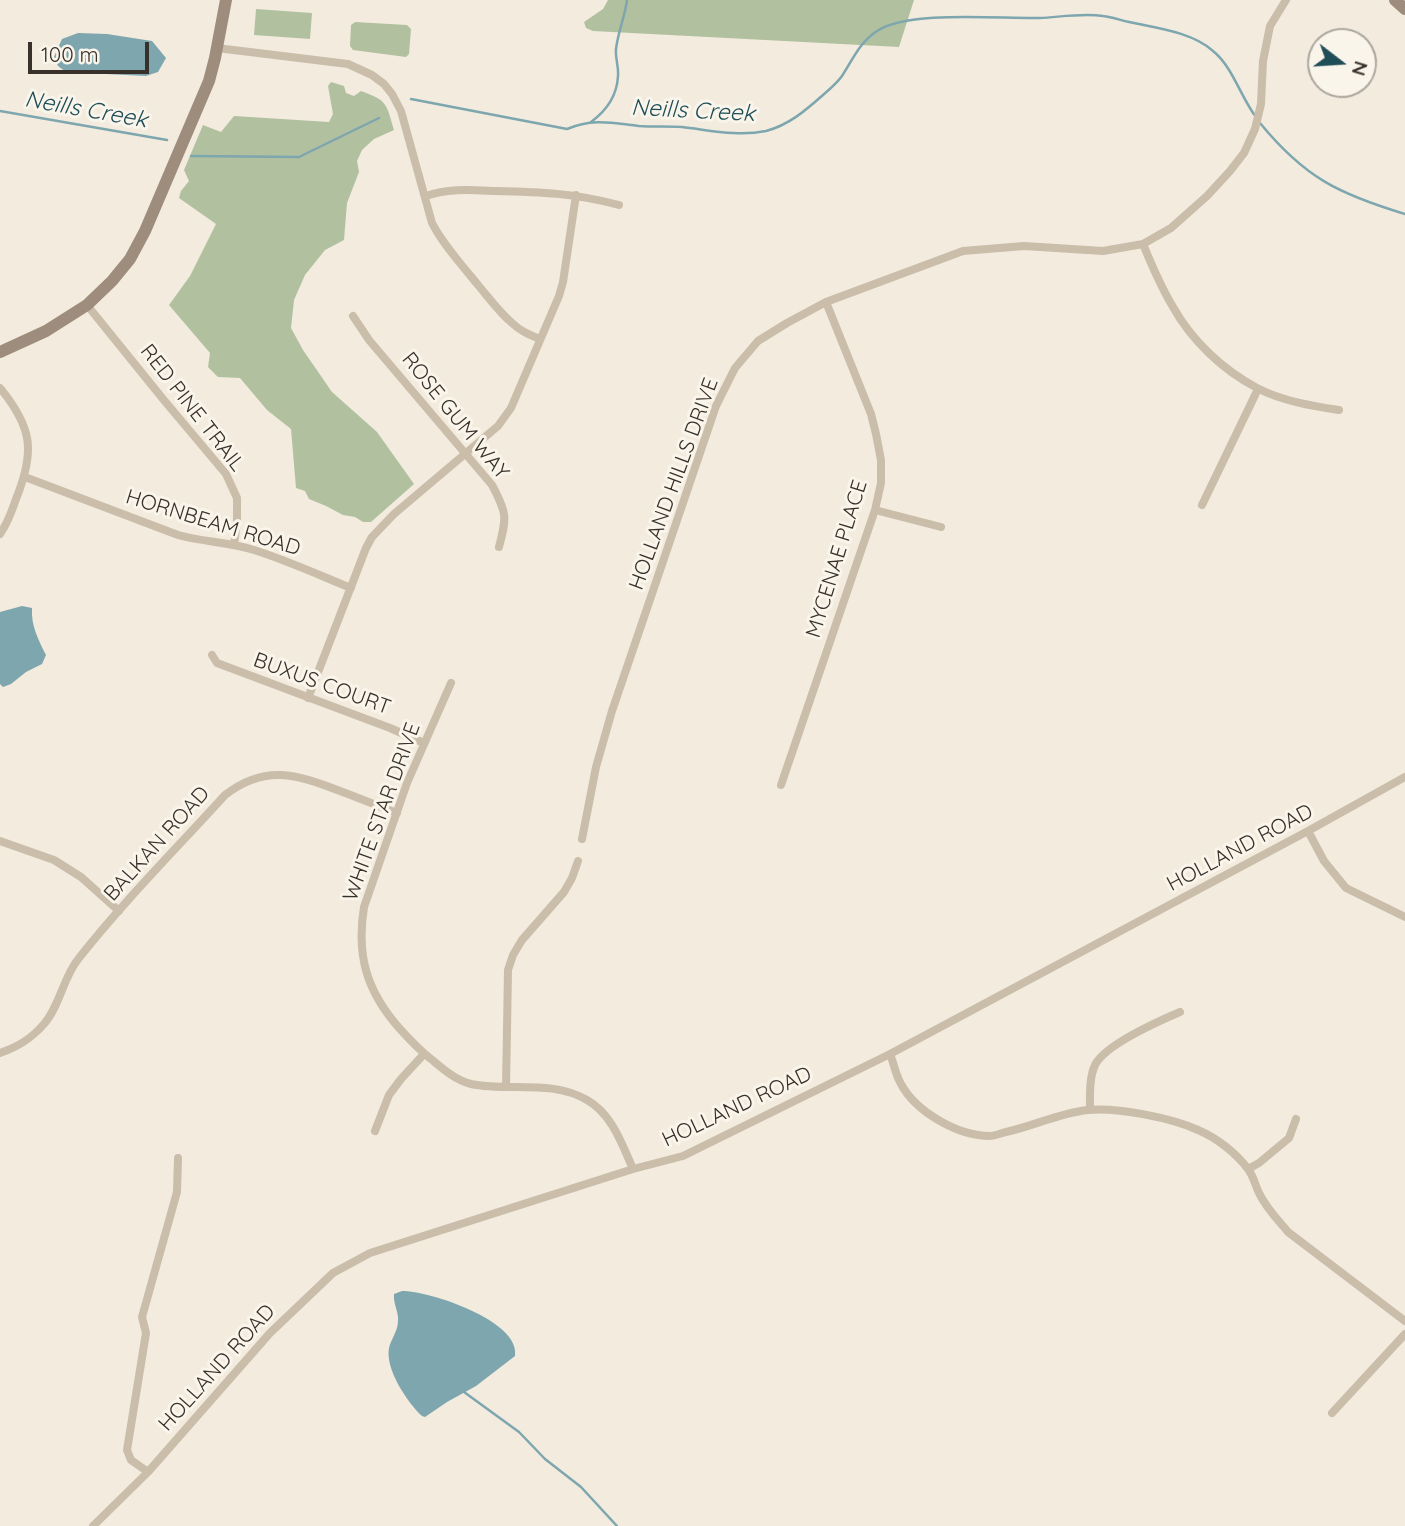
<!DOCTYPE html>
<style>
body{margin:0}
#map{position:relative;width:1405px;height:1526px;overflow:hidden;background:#f2ebde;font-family:Quicksand,sans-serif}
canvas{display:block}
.north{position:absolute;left:1307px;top:28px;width:70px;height:70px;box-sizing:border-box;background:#faf5eb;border:2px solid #aca69e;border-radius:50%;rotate:107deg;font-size:19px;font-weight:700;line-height:28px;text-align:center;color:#38302a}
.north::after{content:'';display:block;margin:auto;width:24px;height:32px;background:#204e58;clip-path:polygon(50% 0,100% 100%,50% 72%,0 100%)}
.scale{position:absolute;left:28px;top:42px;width:121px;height:32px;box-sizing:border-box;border:4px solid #38302a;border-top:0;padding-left:9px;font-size:21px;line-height:24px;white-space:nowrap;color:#38302a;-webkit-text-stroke:5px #faf5eb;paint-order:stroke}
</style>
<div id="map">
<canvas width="1405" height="1526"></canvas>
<div class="north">N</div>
<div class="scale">100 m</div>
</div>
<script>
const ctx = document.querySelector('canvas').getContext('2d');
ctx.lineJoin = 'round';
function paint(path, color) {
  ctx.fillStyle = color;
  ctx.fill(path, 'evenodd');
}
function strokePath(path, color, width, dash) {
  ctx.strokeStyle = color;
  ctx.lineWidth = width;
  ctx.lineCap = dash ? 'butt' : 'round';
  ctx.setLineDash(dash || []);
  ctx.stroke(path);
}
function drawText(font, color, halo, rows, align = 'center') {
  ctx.font = font + ' Quicksand,sans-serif';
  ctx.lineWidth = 6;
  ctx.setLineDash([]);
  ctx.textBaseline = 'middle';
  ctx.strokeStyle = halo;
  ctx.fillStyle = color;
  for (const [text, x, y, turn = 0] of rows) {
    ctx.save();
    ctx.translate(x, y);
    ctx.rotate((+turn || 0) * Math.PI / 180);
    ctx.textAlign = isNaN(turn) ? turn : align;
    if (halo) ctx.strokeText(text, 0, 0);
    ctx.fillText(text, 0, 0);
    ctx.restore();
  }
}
paint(new Path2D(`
 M 608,0 L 914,0 L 899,47 L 593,31 L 586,28 L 584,22 L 603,9 Z
 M 256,9 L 312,13 L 310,39 L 254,35 Z
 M 355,22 L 407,25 L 411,29 L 409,54 L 406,57 L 353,50 L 350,46 L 351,25 Z
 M 331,82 L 344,86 L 346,93 L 354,96 L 361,91 C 388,101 386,103 394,130 L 374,139 L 362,150 L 357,161 L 359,172 L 347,203 L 344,240 L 325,250 L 305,275 L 294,300 L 291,328 L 303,350 L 332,392 L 377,432 L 414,484 L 371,522 L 363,522 L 355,517 L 343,515 L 326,506 L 309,499 L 305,491 L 296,488 L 291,429 L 267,410 L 240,378 L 218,377 L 208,367 L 210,353 L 169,305 L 190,276 L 216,224 L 179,198 L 181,191 L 189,181 L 184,170 L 203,125 L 221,132 L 234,116 L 329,122 L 333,114 L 328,86 Z`), '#b1c19f');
paint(new Path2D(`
 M 78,33 L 107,34 L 152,41 L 166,58 L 158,72 L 146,76 L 66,72 L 58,66 L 54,57 L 62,39 Z
 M 22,606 L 32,608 C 31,626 38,639 46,655 L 42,664 L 26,672 L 11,684 L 3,687 L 0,684 L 0,612 Z
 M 402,1291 C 430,1291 521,1321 515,1356 L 476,1386 L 447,1402 L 425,1417 L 422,1416 C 407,1402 385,1369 389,1348 C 391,1339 398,1331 398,1321 C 399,1312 393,1304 394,1294 Z`), '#7ea6ae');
strokePath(new Path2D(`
 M 411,99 L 567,129 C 593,118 612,123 639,126 C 653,127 668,126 682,127 C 709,130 738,137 766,131 C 789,125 806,110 823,95 C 830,89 837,83 842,76 C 853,59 860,42 877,31 C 909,10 1000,19 1040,18 C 1060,17 1083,13 1103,16 C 1112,17 1120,20 1129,22 C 1156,28 1192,32 1213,51 C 1233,67 1241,98 1256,117
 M 0,111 L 167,140
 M 591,122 C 606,111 617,96 618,76 C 619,67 615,58 616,49 C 618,32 625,16 627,0
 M 1260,123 C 1305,178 1339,194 1405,214
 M 191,156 L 299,157 L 379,118
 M 463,1389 L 464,1392 L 519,1432 L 545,1459 L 581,1487 L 617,1526`), '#7ea6ae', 2.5);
strokePath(new Path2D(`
 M 217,48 L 348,64 L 372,75 L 384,84 L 392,94 L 401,111 L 432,223 C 444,246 462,265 478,285 C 489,298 499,312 512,323 C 520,331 530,335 540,339
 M 426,196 C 449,188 471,190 495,191 C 540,192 574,193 619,205
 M 1143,244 C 1152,266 1161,287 1173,307 C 1192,341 1223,370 1257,388 C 1282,401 1312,406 1339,410
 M 87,305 L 163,399 L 226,474 L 237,498 L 237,521 L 234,545
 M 353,316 L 369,340 L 492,485 C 507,513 507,517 499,547
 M 0,388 C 33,428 35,452 16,499 C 12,511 7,524 0,534
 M 25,477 L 178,535 C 203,542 229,542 254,550 C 286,560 319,575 351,588
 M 1202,505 L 1258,389
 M 875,510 L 941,527
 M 212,655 L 217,663 L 390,728 L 424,743
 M 451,683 L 407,783 L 364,907 C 356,956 367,992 400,1029 C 410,1040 419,1050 431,1059 C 443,1069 455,1080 471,1084 C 509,1092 551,1079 587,1100 C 612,1114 622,1144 633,1169
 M 308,698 L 366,548 L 372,537 L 394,514 L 498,426 L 511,408 L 559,296 L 563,282 L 576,195
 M 781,785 L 875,510 L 881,483 L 881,460 L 876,434 L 871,414 L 826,302
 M 1308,831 L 1324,861 L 1346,888 L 1405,917
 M 582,839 L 596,767 L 612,711 L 716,406 L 735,368 L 758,341 L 787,323 L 826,302 L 963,251 L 1024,246 L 1103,251 L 1143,244 L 1171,228 L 1207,196 L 1230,171 L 1244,153 L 1255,129 L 1261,104 L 1263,61 L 1270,26 L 1286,0
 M 0,841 L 54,860 L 81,877 L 119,911
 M 0,1053 C 18,1047 31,1039 44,1024 C 60,1006 63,977 79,958 C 124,901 176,849 225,795 C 265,764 296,774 340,791 C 359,798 378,806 397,813
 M 890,1054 C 894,1064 896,1076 901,1084 C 916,1112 958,1136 990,1136 C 995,1136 1001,1133 1006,1132 C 1034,1126 1059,1113 1088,1110 C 1117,1107 1172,1118 1198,1130 C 1217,1138 1236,1153 1248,1169 C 1254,1177 1255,1185 1259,1193 C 1266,1208 1278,1220 1288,1232 L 1405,1321
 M 506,1087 L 508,970 L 513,955 L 522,940 L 564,892 L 572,878 L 578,861
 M 1090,1110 C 1090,1096 1089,1078 1095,1065 C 1105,1045 1159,1021 1180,1012
 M 375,1131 L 389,1095 L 401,1079 L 424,1054
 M 1248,1169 L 1259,1163 L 1289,1138 L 1296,1119
 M 1332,1413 L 1405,1334
 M 148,1472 L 131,1460 L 127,1450 L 146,1333 L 142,1317 L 177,1192 L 178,1158
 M 93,1526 L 148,1472 L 270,1333 L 333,1273 L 370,1253 L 633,1169 L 683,1156 L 890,1054 L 1308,831 L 1405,777`), '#cabdaa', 8);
strokePath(new Path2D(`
 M 1395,0 L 1405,9
 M 0,352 L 46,331 L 87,305 L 112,281 L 130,259 L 145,231 L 209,81 L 215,58 L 226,0`), '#9e8c7c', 12);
drawText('21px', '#38302a', '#faf5eb', [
 ["RED PINE TRAIL",192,408,52],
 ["ROSE GUM WAY",455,416,51],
 ["HOLLAND HILLS DRIVE",674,484,-70],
 ["HORNBEAM ROAD",213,523,17],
 ["MYCENAE PLACE",837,559,-73],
 ["BUXUS COURT",322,684,20],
 ["WHITE STAR DRIVE",382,812,-70],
 ["BALKAN ROAD",157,844,-48],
 ["HOLLAND ROAD",1240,848,-28],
 ["HOLLAND ROAD",737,1107,-25],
 ["HOLLAND ROAD",217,1368,-48]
]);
drawText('italic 23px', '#204e58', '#faf5eb', [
 ["Neills Creek",86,110,10],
 ["Neills Creek",693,111,3]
]);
</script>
